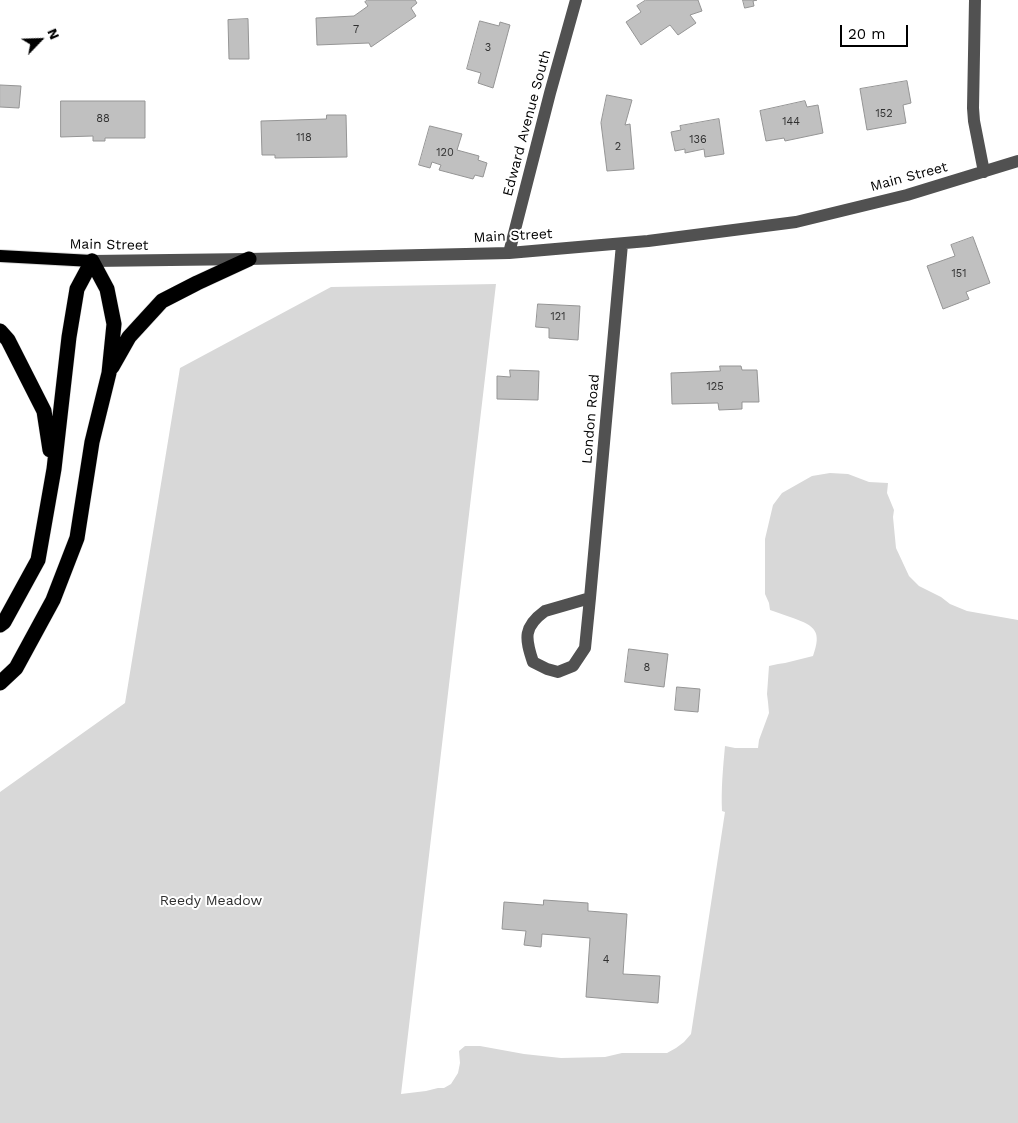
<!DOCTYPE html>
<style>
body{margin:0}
#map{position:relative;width:1018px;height:1123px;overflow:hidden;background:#fff;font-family:"Work Sans",sans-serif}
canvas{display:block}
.north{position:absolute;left:15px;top:15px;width:50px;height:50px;-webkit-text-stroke:4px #fff;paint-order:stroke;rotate:66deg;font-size:14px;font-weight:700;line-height:20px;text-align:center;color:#000}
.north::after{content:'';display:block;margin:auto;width:18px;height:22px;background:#000;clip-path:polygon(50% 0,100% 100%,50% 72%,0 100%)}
.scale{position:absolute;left:840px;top:25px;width:68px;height:22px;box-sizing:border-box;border:2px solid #000;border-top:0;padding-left:6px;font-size:15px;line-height:18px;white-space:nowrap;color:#000;-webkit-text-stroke:4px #fff;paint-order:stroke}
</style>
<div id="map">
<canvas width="1018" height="1123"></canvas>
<div class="north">N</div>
<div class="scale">20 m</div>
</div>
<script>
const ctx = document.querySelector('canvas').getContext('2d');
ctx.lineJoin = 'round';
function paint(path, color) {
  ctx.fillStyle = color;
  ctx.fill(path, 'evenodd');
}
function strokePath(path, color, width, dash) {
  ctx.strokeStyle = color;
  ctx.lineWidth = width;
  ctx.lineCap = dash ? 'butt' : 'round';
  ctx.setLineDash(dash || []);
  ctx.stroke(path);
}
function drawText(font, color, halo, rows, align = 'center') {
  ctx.font = font + ' "Work Sans",sans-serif';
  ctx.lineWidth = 4;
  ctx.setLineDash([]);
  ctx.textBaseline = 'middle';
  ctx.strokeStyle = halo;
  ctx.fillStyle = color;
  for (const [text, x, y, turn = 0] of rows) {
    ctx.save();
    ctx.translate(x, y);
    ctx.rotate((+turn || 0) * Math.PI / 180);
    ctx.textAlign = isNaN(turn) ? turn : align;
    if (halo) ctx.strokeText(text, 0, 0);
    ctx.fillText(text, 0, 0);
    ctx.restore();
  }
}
paint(new Path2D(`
 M 496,284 L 401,1094 L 426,1091 L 438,1088 L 444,1088 L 451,1084 L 458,1073 L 460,1063 L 459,1051 L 465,1046 L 480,1046 L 524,1054 L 561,1058 L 605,1057 L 622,1053 L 667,1053 L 676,1048 L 684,1042 L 691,1034 L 725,812 L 722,811 C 721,789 723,768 725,746 L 735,748 L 758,748 L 759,740 L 769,713 L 768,702 L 767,694 L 769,666 L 778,664 L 785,663 L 813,656 C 822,631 815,626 793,618 C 785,615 778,613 770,610 L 769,603 L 765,594 L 765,539 L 773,505 L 782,493 L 812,476 L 830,473 L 848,474 L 869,482 L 888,483 L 887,493 L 894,510 L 893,517 L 896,548 L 909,576 L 919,586 L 941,597 L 950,604 L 967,611 L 1018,620 L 1018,1123 L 0,1123 L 0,792 L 125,703 L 180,368 L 331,287 Z`), '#d8d8d8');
const building = new Path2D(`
 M 368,0 L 415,0 L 417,3 L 411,8 L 416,16 L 371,47 L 369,43 L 317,45 L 316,18 L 354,16 L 368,6 L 365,2 Z
 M 646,0 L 698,0 L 702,11 L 690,15 L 696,23 L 678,35 L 670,25 L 641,45 L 626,22 L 641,12 L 637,6 Z
 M 743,0 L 757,0 L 753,1 L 754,6 L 745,8 Z
 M 248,19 L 249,59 L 229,59 L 228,20 Z
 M 480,21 L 499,26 L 500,22 L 510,25 L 493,88 L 478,83 L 481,73 L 467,69 Z
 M 907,81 L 911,103 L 903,105 L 906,123 L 867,130 L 860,89 Z
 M 0,85 L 21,86 L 19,108 L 0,107 Z
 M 607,95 L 632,100 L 625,125 L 630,124 L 634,169 L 607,171 L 601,123 Z
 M 61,101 L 145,101 L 145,138 L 105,138 L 105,141 L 93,141 L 93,136 L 61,137 Z
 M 805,101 L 807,107 L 818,105 L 823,133 L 785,141 L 784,138 L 766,141 L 760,111 Z
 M 327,115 L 346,115 L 347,157 L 275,158 L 275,155 L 262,155 L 261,121 L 326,119 Z
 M 719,119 L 724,154 L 705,157 L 704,149 L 685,153 L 685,149 L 675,151 L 671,132 L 681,130 L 680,126 Z
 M 430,126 L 462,134 L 457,150 L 479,156 L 478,160 L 487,163 L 483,177 L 475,175 L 473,179 L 439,170 L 441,165 L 432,162 L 430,168 L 419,165 Z
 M 973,237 L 990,283 L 966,292 L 969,299 L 943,309 L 927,266 L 955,256 L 951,245 Z
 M 538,304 L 580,306 L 578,340 L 549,338 L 549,328 L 536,327 Z
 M 720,366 L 741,366 L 742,370 L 757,370 L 759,402 L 742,402 L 742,409 L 719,410 L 718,403 L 672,404 L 671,373 L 720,371 Z
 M 510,370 L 539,371 L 538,400 L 497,399 L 497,376 L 510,377 Z
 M 629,649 L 668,654 L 664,687 L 625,682 Z
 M 677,687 L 700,689 L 698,712 L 675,710 Z
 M 544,900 L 588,903 L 588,911 L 627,914 L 623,974 L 660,976 L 658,1003 L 586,997 L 590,938 L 542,934 L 541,947 L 524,945 L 526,931 L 502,929 L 504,902 L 543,905 Z`);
paint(building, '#c0c0c0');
strokePath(building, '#959595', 1);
const major = new Path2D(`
 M 0,256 L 92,261`);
const highway = new Path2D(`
 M 0,331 L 8,340 L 44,411 L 50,450
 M 112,367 L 129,337 L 162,301 L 197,283 L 249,259
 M 0,625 L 4,622 L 38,560 L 54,469 L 69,337 L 77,289 L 92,261
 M 0,683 L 16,668 L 53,600 L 77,538 L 92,442 L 109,373 L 114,324 L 107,289 L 92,261`);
strokePath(major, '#dbdbdb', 14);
strokePath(highway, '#dbdbdb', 16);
strokePath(new Path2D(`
 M 975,0 L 973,108 L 974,121 L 984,172
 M 509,253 L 550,93 L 576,0
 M 92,261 L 249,259 L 509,253 L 648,241 L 796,222 L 907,195 L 1018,161
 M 590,598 L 545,611 C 523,627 525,638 533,662 L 547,669 L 558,672 L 573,666 L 585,648 L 590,598 L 622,244`), '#515151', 12);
strokePath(major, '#000', 12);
strokePath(highway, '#000', 15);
drawText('11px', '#303030', null, [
 ["7",356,30],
 ["3",488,48],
 ["152",884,114],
 ["88",103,119],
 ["144",791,122],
 ["118",304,138],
 ["136",698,140],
 ["2",618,147],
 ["120",445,153],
 ["151",959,274],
 ["121",558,317],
 ["125",715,387],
 ["8",647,668],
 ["4",606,960]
]);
drawText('14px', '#000', '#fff', [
 ["Edward Avenue South",527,123,-75],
 ["Main Street",909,177,-15],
 ["Main Street",513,236,-3],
 ["Main Street",109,245,1],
 ["London Road",591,419,-85]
]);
drawText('14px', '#2f2f2f', '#fff', [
 ["Reedy Meadow",211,901]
]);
</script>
